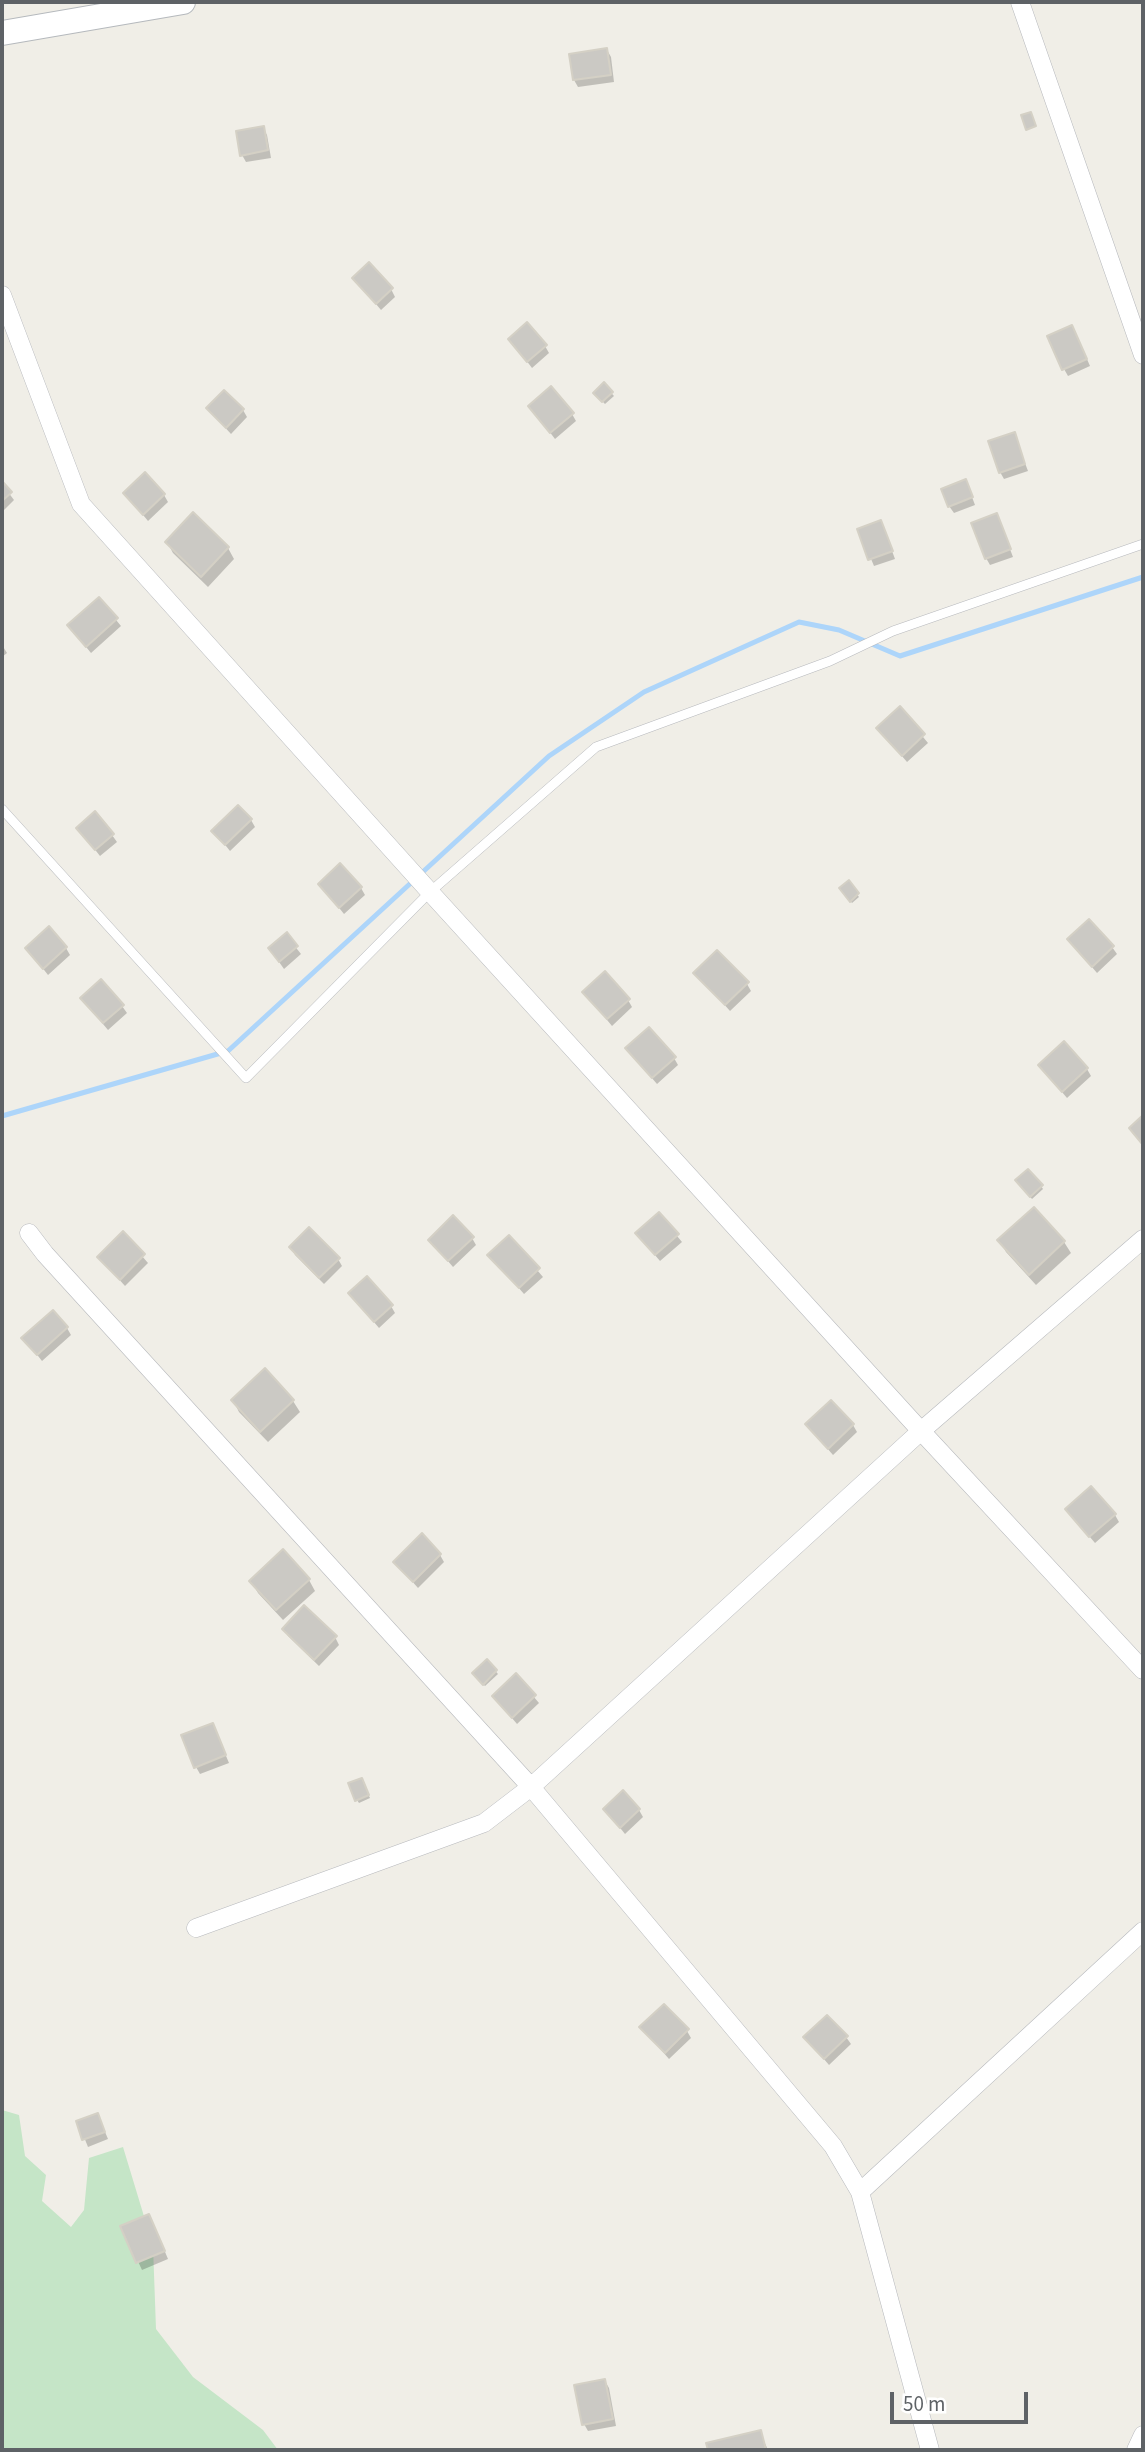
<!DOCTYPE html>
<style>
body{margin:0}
#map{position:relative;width:1145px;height:2452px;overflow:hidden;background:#f0eee7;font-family:"Source Sans 3",sans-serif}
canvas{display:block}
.frame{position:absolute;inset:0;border:4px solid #5e6266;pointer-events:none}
.scale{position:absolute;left:890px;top:2392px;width:138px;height:32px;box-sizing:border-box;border:4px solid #5e6266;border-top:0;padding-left:9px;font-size:21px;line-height:24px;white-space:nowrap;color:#5e6266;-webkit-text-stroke:5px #fff;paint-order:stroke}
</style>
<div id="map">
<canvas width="1145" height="2452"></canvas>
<div class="frame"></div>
<div class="scale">50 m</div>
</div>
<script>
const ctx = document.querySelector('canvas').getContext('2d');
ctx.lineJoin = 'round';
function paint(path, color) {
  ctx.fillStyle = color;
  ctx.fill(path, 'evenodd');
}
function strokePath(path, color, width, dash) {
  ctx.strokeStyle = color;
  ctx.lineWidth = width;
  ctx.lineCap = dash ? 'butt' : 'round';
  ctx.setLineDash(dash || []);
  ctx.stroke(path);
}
paint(new Path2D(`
 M 2,2110 L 19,2115 L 25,2156 L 46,2175 L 42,2201 L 71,2227 L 84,2210 L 89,2158 L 123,2147 L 153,2246 L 156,2329 L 193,2377 L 263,2430 L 278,2450 L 2,2450 Z`), '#c5e5c7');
paint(new Path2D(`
 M 607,50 L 611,57 L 614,82 L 578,87 L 574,80 L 571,55 Z
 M 263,128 L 267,135 L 271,158 L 246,162 L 242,155 Z
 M 354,278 L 391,289 L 395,297 L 381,310 Z
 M 1076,334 L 1090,366 L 1068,376 L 1064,369 Z
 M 510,339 L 545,346 L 549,353 L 532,368 Z
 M 604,385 L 614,396 L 605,404 L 597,396 Z
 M 530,406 L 572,414 L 576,421 L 555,439 Z
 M 208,409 L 243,410 L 247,417 L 231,434 Z
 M 1014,434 L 1028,471 L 1004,479 L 1000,472 Z
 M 2,484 L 14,500 L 2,512 Z
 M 969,489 L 975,505 L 954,513 L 949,506 Z
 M 125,493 L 164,495 L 168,502 L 148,521 Z
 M 997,515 L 1013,557 L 990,565 L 986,558 Z
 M 884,529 L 895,559 L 874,566 L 859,530 Z
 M 167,542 L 228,548 L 234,559 L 208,587 L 173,553 Z
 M 99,599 L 121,626 L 91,653 L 69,626 Z
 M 2,645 L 7,653 L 2,657 Z
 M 900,709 L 928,743 L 907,762 L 878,728 Z
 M 251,820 L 255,827 L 230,851 L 214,831 Z
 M 78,828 L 112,835 L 117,842 L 100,856 Z
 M 848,883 L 859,897 L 852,903 L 843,892 Z
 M 320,884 L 361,888 L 365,895 L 344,914 Z
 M 286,935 L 301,954 L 284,969 L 270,949 Z
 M 1069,940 L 1112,947 L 1117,954 L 1097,973 Z
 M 27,948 L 66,948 L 70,955 L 48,975 Z
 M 696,973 L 747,984 L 751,991 L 730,1011 Z
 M 584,992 L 628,1000 L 632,1007 L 612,1026 Z
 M 82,999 L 122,1006 L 127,1013 L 108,1030 Z
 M 632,1055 L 674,1058 L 678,1065 L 657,1084 Z
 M 1040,1066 L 1087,1069 L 1091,1076 L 1067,1098 Z
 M 1019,1183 L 1041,1186 L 1043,1189 L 1032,1199 Z
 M 659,1214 L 682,1242 L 660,1261 L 642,1240 Z
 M 123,1234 L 148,1263 L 125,1286 L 99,1257 Z
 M 509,1237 L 543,1277 L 524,1294 L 490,1255 Z
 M 472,1238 L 476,1245 L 453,1267 L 430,1240 Z
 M 1000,1241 L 1064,1242 L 1071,1253 L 1036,1285 L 1006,1252 Z
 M 291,1248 L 338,1259 L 342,1266 L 324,1284 L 295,1255 Z
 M 350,1294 L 391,1306 L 395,1313 L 379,1328 Z
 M 67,1328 L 71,1335 L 42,1361 L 24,1338 Z
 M 233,1400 L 293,1401 L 300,1412 L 268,1442 L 239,1412 Z
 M 807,1425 L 853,1425 L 857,1432 L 833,1455 Z
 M 1067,1510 L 1115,1515 L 1119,1522 L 1095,1543 Z
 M 440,1555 L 444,1562 L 418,1588 L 395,1562 Z
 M 309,1580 L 315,1591 L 283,1620 L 258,1593 L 251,1581 Z
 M 284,1629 L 335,1637 L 339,1645 L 319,1666 L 288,1636 Z
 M 487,1662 L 498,1674 L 485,1686 L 476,1677 Z
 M 516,1676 L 539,1703 L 517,1724 L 494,1697 Z
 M 213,1725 L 229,1763 L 200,1774 L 196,1767 Z
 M 363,1783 L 370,1798 L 359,1803 L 357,1800 Z
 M 605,1809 L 639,1810 L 643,1817 L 625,1834 Z
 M 642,2028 L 687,2031 L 691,2038 L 669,2059 Z
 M 805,2037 L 846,2037 L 851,2044 L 829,2065 Z
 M 98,2115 L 108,2139 L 88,2147 L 78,2122 Z
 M 153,2223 L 168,2259 L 142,2270 L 122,2227 Z
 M 605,2381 L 609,2388 L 616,2426 L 588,2431 L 584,2424 Z
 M 760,2432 L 768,2450 L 710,2450 L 708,2445 Z`), '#0003');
strokePath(new Path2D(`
 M 2,1116 L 228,1051 L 549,756 L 644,692 L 799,622 L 839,630 L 900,656 L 1143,577`), '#add5fa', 5);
const building = new Path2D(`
 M 607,48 L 611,75 L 573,80 L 569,54 Z
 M 1031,112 L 1036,126 L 1026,130 L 1021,115 Z
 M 264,126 L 268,150 L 240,156 L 236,131 Z
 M 369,262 L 393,288 L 376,304 L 352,278 Z
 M 527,322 L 547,345 L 527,362 L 508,339 Z
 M 1072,325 L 1087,359 L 1062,370 L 1047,336 Z
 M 604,382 L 613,392 L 602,402 L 593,393 Z
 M 551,386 L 574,413 L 550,433 L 528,406 Z
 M 224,390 L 244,409 L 226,428 L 206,408 Z
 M 1015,432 L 1025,464 L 999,473 L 988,441 Z
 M 145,472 L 165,494 L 143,515 L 123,493 Z
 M 966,479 L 973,497 L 948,507 L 941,489 Z
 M 2,481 L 12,492 L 2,501 Z
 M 193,512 L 229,547 L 201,577 L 165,542 Z
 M 997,513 L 1011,549 L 985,559 L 971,523 Z
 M 881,520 L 893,551 L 868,560 L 857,529 Z
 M 99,597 L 118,618 L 86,647 L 67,625 Z
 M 900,706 L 925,734 L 902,756 L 876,728 Z
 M 238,805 L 252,819 L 225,845 L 211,831 Z
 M 95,811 L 114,834 L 95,850 L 76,828 Z
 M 340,863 L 362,887 L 339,908 L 318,884 Z
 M 849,880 L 859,893 L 850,902 L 839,888 Z
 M 1089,919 L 1114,946 L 1092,967 L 1067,939 Z
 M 49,926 L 67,947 L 43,969 L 25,948 Z
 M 287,932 L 298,946 L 279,962 L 268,948 Z
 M 717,950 L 749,982 L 725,1005 L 693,973 Z
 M 605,971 L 630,999 L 607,1019 L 582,992 Z
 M 101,979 L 124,1005 L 103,1023 L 80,998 Z
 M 649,1027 L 676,1057 L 652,1078 L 625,1048 Z
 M 1064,1041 L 1088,1068 L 1062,1092 L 1038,1065 Z
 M 1143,1115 L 1143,1145 L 1129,1128 Z
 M 1028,1169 L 1043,1185 L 1030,1197 L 1015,1180 Z
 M 1034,1207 L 1065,1241 L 1029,1275 L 997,1240 Z
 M 659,1212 L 679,1234 L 655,1255 L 635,1233 Z
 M 453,1215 L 474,1237 L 448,1261 L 428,1240 Z
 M 309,1227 L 340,1258 L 319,1278 L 289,1247 Z
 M 123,1231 L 145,1254 L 120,1280 L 97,1257 Z
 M 509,1235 L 540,1268 L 519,1288 L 487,1255 Z
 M 367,1276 L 393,1305 L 374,1322 L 348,1293 Z
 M 53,1310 L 68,1327 L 37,1355 L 21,1338 Z
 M 265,1368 L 294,1400 L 260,1432 L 231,1400 Z
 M 831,1400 L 854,1424 L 828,1449 L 805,1424 Z
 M 1091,1486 L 1116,1514 L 1089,1537 L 1065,1509 Z
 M 422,1533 L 441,1554 L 413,1582 L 393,1562 Z
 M 283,1549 L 310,1579 L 276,1610 L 249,1581 Z
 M 304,1605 L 337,1636 L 314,1660 L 282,1629 Z
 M 487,1659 L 497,1670 L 483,1685 L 472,1673 Z
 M 516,1673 L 536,1695 L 512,1718 L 492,1696 Z
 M 213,1723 L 226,1755 L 194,1768 L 181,1735 Z
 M 362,1778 L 369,1795 L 355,1801 L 348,1783 Z
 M 623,1790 L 640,1809 L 620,1828 L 603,1809 Z
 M 664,2004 L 689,2029 L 665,2053 L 639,2027 Z
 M 827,2015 L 848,2036 L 824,2059 L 803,2037 Z
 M 98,2113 L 105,2132 L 82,2140 L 76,2121 Z
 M 149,2214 L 165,2251 L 136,2263 L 120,2226 Z
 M 605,2379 L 613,2419 L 582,2425 L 574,2385 Z
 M 761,2430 L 766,2450 L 708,2450 L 706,2443 Z`);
paint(building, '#cbc9c4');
strokePath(building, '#d4d0c5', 2);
const lane = new Path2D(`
 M 2,809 L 246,1078 L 430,892 L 596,747 L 830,661 L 893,631 L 1143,544`);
const street = new Path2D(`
 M 1020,2 L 1143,355
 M 2,295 L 81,504 L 430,892 L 921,1431 L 1143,1670
 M 29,1233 L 45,1254 L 531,1787 L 833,2146 L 860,2192 L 930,2450
 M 196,1928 L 484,1823 L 531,1787 L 921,1431 L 1143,1239
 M 860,2192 L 1143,1931
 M 1136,2450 L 1143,2435`);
const secondary = new Path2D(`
 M 2,33 L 183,2`);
strokePath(lane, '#b7b9bd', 10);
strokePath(street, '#b7b9bd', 19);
strokePath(secondary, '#b5b9bd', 26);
strokePath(lane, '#fff', 9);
strokePath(street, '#fff', 18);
strokePath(secondary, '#fff', 24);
</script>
